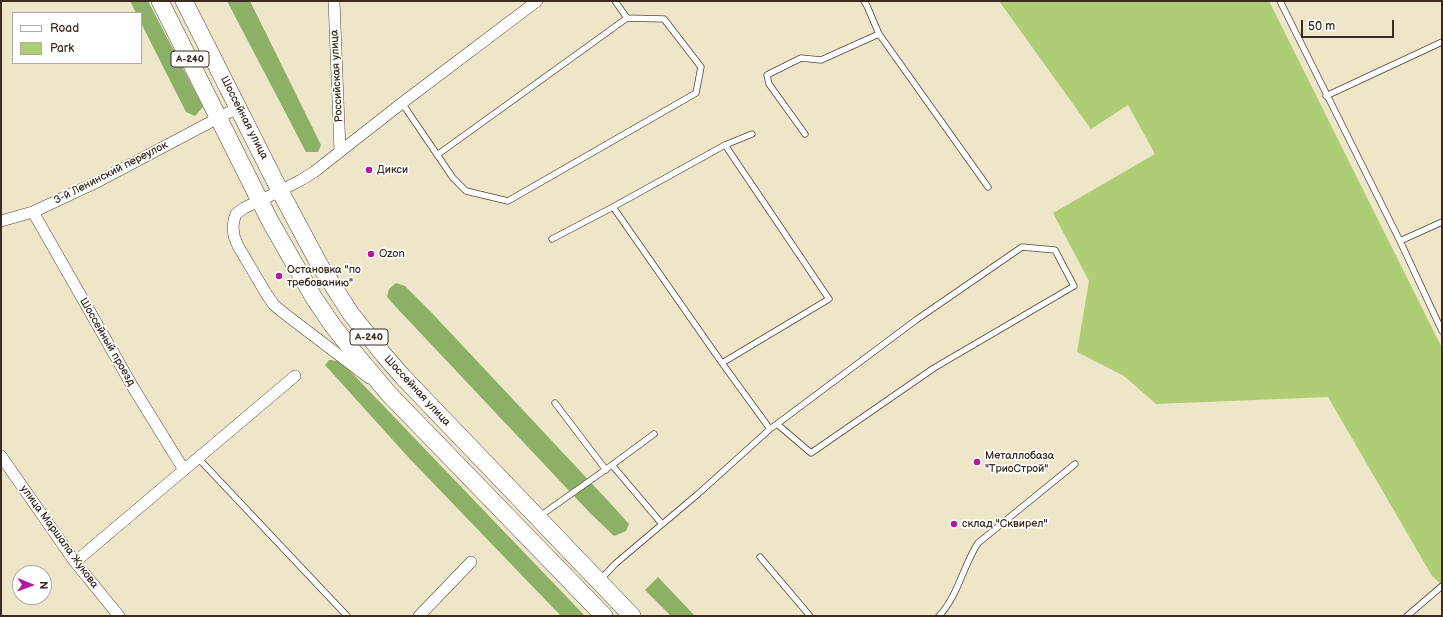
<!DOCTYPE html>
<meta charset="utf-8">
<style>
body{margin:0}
#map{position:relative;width:1443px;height:617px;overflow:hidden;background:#eee6c9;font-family:"Balsamiq Sans",sans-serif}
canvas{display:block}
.frame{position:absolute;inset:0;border:2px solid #3b2a1e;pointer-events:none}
.legend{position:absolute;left:12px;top:12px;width:130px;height:52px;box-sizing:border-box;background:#fff;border:1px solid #b1aaa5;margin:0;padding:5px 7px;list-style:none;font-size:12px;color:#3b2a1e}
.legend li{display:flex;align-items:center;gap:8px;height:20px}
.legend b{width:20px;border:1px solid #b1aaa5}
.north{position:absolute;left:12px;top:565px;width:40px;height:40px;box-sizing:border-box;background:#fff;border:1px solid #b1aaa5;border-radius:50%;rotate:91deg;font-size:11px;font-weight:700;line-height:16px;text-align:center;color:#3b2a1e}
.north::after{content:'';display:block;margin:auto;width:14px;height:18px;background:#b5179e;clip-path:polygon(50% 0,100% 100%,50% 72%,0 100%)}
.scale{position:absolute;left:1301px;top:20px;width:93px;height:18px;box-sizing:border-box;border:2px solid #3b2a1e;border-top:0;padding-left:5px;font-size:12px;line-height:14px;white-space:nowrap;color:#3b2a1e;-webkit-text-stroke:3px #fff;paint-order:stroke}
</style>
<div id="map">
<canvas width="1443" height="617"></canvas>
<div class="frame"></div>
<ul class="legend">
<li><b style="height:5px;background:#fff"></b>Road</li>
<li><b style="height:11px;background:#afcd74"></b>Park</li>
</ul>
<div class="north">N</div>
<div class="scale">50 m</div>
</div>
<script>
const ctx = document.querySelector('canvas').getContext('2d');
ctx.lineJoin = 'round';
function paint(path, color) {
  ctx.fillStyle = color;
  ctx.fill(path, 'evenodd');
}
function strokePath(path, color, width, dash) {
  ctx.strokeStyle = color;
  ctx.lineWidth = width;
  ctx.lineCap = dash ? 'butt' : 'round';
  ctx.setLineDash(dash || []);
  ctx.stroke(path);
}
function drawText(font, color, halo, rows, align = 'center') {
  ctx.font = font + ' "Balsamiq Sans",sans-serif';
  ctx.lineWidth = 3.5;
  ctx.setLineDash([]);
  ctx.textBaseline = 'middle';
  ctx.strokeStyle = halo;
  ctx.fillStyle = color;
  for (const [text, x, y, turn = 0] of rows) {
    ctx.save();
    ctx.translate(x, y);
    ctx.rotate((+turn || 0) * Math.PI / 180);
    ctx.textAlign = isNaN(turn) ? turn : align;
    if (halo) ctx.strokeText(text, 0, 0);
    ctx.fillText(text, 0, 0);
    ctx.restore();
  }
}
paint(new Path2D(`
 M 999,1 L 1269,1 L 1442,348 L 1442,585 L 1432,576 L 1328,397 L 1156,404 L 1124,376 L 1077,352 L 1089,281 L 1053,213 L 1155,154 L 1128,105 L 1091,129 Z`), '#afcd74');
paint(new Path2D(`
 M 130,1 L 148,1 L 203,107 L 195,116 L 186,112 L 141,23 L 141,13 L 136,13 Z
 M 227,1 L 250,1 L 321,145 L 318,152 L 306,152 Z
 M 396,283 L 405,286 L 431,312 L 611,504 L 629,524 L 626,531 L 614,536 L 590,513 L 395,306 L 387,297 L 389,289 Z
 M 329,360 L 339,361 L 351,372 L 585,616 L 561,616 L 409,458 L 325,365 Z
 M 658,577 L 695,616 L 671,616 L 645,590 Z`), '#8bb066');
const service = new Path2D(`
 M 864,1 L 867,6 L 879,34 L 988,187
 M 1280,1 L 1400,241 L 1442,331
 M 1326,96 L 1442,42
 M 402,103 L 453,178 L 466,191 L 508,201 L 696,93 L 701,67 L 664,19 L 627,18 L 615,1
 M 752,134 L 725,145 L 613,207 L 722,363 L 770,429
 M 805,134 L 769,84 L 767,75 L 801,58 L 821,60 L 879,34
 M 437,155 L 627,18
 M 552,239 L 613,207
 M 1400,241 L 1442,222
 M 722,363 L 829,299 L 725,145
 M 555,403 L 606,470
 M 198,458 L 347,616
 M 612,465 L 654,434
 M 540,516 L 612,465 L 662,524
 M 760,557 L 810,616
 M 600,580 L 615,564 L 698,494 L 770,429 L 777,424 L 916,320 L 1022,247 L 1055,250 L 1074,286 L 934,368 L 811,453 L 777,424
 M 939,616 C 958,596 963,566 978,543 L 1075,464
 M 1407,616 L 1442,586`);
const minor = new Path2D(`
 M 334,1 L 340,151
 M 33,212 L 134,389 L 184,470
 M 1,221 L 33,212 L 99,181 L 239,107
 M 369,378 L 285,314 L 274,305 L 267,295 L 238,246 L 234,236 L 233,227 L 234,220 L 236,214 L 244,208 L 280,191 L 301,180 L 314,172 L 402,103 L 537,1
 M 1,456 L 75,562 L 119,616
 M 75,562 L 295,376
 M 419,616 L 471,562`);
const primary = new Path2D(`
 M 160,1 L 270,221 L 314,298 L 333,326 L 353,351 L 388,393 L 604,616
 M 184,1 L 280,191 L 319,264 L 351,314 L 383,354 L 403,377 L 632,616`);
strokePath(service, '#564638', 7);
strokePath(minor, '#564638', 12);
strokePath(primary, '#564638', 18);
strokePath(service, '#fff', 5.5);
strokePath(minor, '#fff', 11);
strokePath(primary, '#fff', 17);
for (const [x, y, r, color] of [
 [369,170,4,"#b5179e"],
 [371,254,4,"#b5179e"],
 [279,276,4,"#b5179e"],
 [977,462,4,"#b5179e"],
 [954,524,4,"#b5179e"]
]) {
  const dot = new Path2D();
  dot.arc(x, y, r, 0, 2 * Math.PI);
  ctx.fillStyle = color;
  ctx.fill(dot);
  strokePath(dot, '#fff', 1.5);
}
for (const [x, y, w] of [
 [190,59,38],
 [369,337,38]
]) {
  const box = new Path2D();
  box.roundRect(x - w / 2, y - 8, w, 16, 3);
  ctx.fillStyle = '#fff';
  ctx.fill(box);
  strokePath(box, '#3b2a1e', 1);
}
drawText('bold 10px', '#3b2a1e', null, [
 ["А-240",190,59],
 ["А-240",369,337]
]);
drawText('11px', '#3b2a1e', '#fff', [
 ["Российская улица",337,76,-93],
 ["Шоссейная улица",244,118,63],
 ["3-й Ленинский переулок",111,173,-27],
 ["Шоссейный проезд",107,342,60],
 ["Шоссейная улица",417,391,47],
 ["улица Маршала Жукова",59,537,54]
]);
drawText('11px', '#3b2a1e', '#fff', [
 ["Дикси",377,170],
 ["Ozon",379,254],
 ["Остановка \"по",287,270],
 ["требованию\"",287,283],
 ["Металлобаза",985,456],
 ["\"ТриоСтрой\"",985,469],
 ["склад \"Сквирел\"",962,524]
], 'left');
</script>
